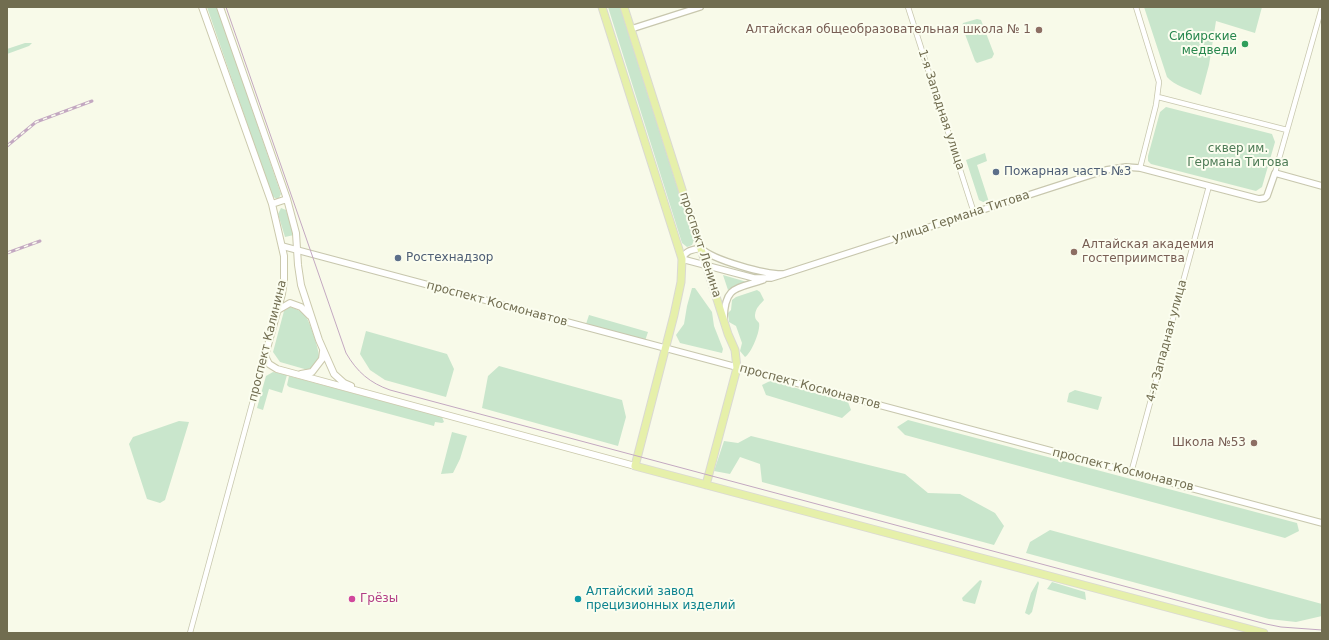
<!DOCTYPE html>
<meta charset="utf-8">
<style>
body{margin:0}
#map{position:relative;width:1329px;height:640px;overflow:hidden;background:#f8fae9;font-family:"DejaVu Sans",sans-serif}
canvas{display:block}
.frame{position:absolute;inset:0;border:8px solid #716d50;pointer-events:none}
</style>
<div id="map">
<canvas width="1329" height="640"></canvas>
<div class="frame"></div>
</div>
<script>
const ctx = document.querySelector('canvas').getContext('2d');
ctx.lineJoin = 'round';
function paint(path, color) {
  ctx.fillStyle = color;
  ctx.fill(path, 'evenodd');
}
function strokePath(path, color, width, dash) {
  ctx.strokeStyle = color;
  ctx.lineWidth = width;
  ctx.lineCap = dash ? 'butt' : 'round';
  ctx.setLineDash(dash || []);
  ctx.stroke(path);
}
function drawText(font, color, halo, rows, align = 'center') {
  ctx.font = font + ' "DejaVu Sans",sans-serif';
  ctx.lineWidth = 4;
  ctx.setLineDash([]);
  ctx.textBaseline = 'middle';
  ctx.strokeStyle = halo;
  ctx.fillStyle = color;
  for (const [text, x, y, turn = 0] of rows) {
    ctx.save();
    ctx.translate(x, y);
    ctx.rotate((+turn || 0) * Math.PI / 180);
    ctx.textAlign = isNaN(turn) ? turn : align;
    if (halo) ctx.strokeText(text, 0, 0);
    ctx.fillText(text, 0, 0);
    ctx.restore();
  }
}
paint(new Path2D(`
 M 207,7 L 217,7 L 281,194 L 278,200 L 272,196 Z
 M 608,7 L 620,7 L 694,240 L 692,245 L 687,247 L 682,243 Z
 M 1144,7 L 1262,7 L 1255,33 L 1216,21 L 1209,65 L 1201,95 C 1191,90 1173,85 1167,77 Z
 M 977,19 L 981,20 L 994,54 L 992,58 L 977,63 L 975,61 L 962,26 L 963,23 Z
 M 25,43 L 32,43 L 29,46 L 7,54 L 7,49 Z
 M 1166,107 L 1272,134 L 1275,142 L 1262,187 L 1256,191 L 1151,164 L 1148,161 L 1148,156 L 1160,112 Z
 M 985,153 L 987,161 L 977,165 L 989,202 L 983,202 L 979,200 L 966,160 Z
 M 281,208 L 286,210 L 294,235 L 285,237 L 278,214 Z
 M 723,275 L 747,282 L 728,290 Z
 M 692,288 L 695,288 L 712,312 L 714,326 L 723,349 L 722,353 L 680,343 L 676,335 L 684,324 L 687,306 Z
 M 757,290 L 760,292 L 764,300 C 760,305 756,307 755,315 C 755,320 757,320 759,323 C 761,330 751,354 745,357 L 740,351 L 742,343 L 736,326 L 729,322 L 728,313 L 731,310 L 732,300 L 736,297 Z
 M 290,307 C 296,309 302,311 306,317 C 310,322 319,350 319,356 C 319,363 313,367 308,370 L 280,362 L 273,352 L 284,311 Z
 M 589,315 L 648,332 L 645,341 L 586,324 Z
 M 366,331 L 447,354 L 454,369 L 446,397 L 385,380 L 370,370 L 360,354 Z
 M 499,366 L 622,400 L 626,417 L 618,446 L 482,408 L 488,376 Z
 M 273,372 L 287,375 L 282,393 L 269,389 L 263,410 L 257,408 L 266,376 Z
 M 289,376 L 442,417 L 444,422 L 442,423 L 435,422 L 434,426 L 289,387 L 287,385 Z
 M 770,381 L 848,402 L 851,410 L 842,418 L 766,395 L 762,385 Z
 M 1075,390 L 1102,397 L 1098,410 L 1067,402 L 1069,393 Z
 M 908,420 L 1297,523 L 1299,531 L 1285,538 L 905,435 L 897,427 Z
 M 179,421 L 189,422 L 165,500 L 160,503 L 147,499 L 129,444 L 133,437 Z
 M 452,432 L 467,436 L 460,459 L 453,473 L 441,474 Z
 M 751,436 L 905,474 L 928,493 L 960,494 L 995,513 L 1004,526 L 994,545 L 762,482 L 760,464 L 740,457 L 730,474 L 714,471 L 724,441 L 738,443 Z
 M 1050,530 L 1322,604 L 1322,616 L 1296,622 L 1269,619 L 1026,553 L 1030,542 Z
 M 980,580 L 982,581 L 975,604 L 963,601 L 962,598 Z
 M 1038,581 L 1039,583 L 1032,612 L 1029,615 L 1025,613 L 1031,593 Z
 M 1052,582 L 1085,592 L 1086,600 L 1047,589 Z`), '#c9e6cc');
const minor = new Path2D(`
 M 908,7 L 974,213
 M 1136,7 L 1159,82 L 1156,105 L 1140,168
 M 1158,97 L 1287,130
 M 1275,173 L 1322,7
 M 1131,473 L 1209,186
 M 190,633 L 265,356`);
const tertiary = new Path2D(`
 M 631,29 L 700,7
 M 282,246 L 1322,523
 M 784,274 C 767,275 712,260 701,248 C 692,250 686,250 682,259 L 754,278 L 771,278 L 784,274 L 1106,170 L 1126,167 L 1140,168 L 1259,199 L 1265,198 L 1267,196 L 1275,173 L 1322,186
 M 724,318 C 725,286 736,289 763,280`);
const secondary = new Path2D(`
 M 202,7 L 272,204 L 284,256 L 284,280 L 282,294 L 265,356 L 269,364 L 277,369 L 635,466
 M 220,7 L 287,199 L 296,233 L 298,265 L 301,285 L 319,340 L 334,374 L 344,383 L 351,386
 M 272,204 L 287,199
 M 278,310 L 290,303 L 301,307 L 310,316
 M 301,374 L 312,372 L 322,359 L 323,351`);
const primary = new Path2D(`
 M 602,7 L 682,259 L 681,282 L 674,315 L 635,466 L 1264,633
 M 624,7 L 728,334 L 735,350 L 737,368 L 706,485`);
strokePath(minor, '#c8c7ae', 6);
strokePath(tertiary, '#c8c7ae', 8);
strokePath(secondary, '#cbc9ac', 8);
strokePath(primary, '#dad9d2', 9);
strokePath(minor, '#fff', 4.5);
strokePath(tertiary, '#fff', 5.5);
strokePath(secondary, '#fff', 6);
strokePath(primary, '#e6f0aa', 7);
strokePath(new Path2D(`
 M 226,7 L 346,353 C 357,372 370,383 390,390 L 1266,624 L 1281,627 L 1322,630`), '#c3a8c1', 1);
const rail = new Path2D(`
 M 7,146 L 36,122 L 92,101
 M 7,253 L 40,241`);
strokePath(rail, '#c3a8c1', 3);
strokePath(rail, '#fbfdef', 1.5, [4.5]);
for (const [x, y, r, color] of [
 [1039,30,4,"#8d6e63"],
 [1245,44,4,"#2e9e5b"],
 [996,172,4,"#5c6f8a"],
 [1074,252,4,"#8d6e63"],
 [398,258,4,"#5c6f8a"],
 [1254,443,4,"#8d6e63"],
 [352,599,4,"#d1479c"],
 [578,599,4,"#0f9aa8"]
]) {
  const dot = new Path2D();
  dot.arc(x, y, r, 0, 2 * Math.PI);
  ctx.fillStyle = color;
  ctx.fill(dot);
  strokePath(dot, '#fbfdef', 1.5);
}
drawText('12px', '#785e54', '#fbfdef', [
 ["Алтайская общеобразовательная школа № 1",1031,30],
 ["Алтайская академия",1082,245,"left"],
 ["гостеприимства",1082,259,"left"],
 ["Школа №53",1246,443]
], 'right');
drawText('12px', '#27864d', '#fbfdef', [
 ["Сибирские",1237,37],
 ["медведи",1237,51]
], 'right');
drawText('12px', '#716d50', '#fbfdef', [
 ["1-я Западная улица",941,110,72],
 ["улица Германа Титова",961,217,-18],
 ["проспект Ленина",700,245,72],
 ["проспект Космонавтов",497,304,15],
 ["проспект Калинина",268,341,-76],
 ["4-я Западная улица",1167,341,-75],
 ["проспект Космонавтов",810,387,15],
 ["проспект Космонавтов",1123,470,14]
]);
drawText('12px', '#4d7b56', '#fbfdef', [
 ["сквер им.",1238,149],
 ["Германа Титова",1238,163]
]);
drawText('12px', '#4e5e75', '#fbfdef', [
 ["Пожарная часть №3",1004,172],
 ["Ростехнадзор",406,258]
], 'left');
drawText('12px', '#0d838f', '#fbfdef', [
 ["Алтайский завод",586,592],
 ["прецизионных изделий",586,606]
], 'left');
drawText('12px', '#b23c85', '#fbfdef', [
 ["Грёзы",360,599]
], 'left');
</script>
